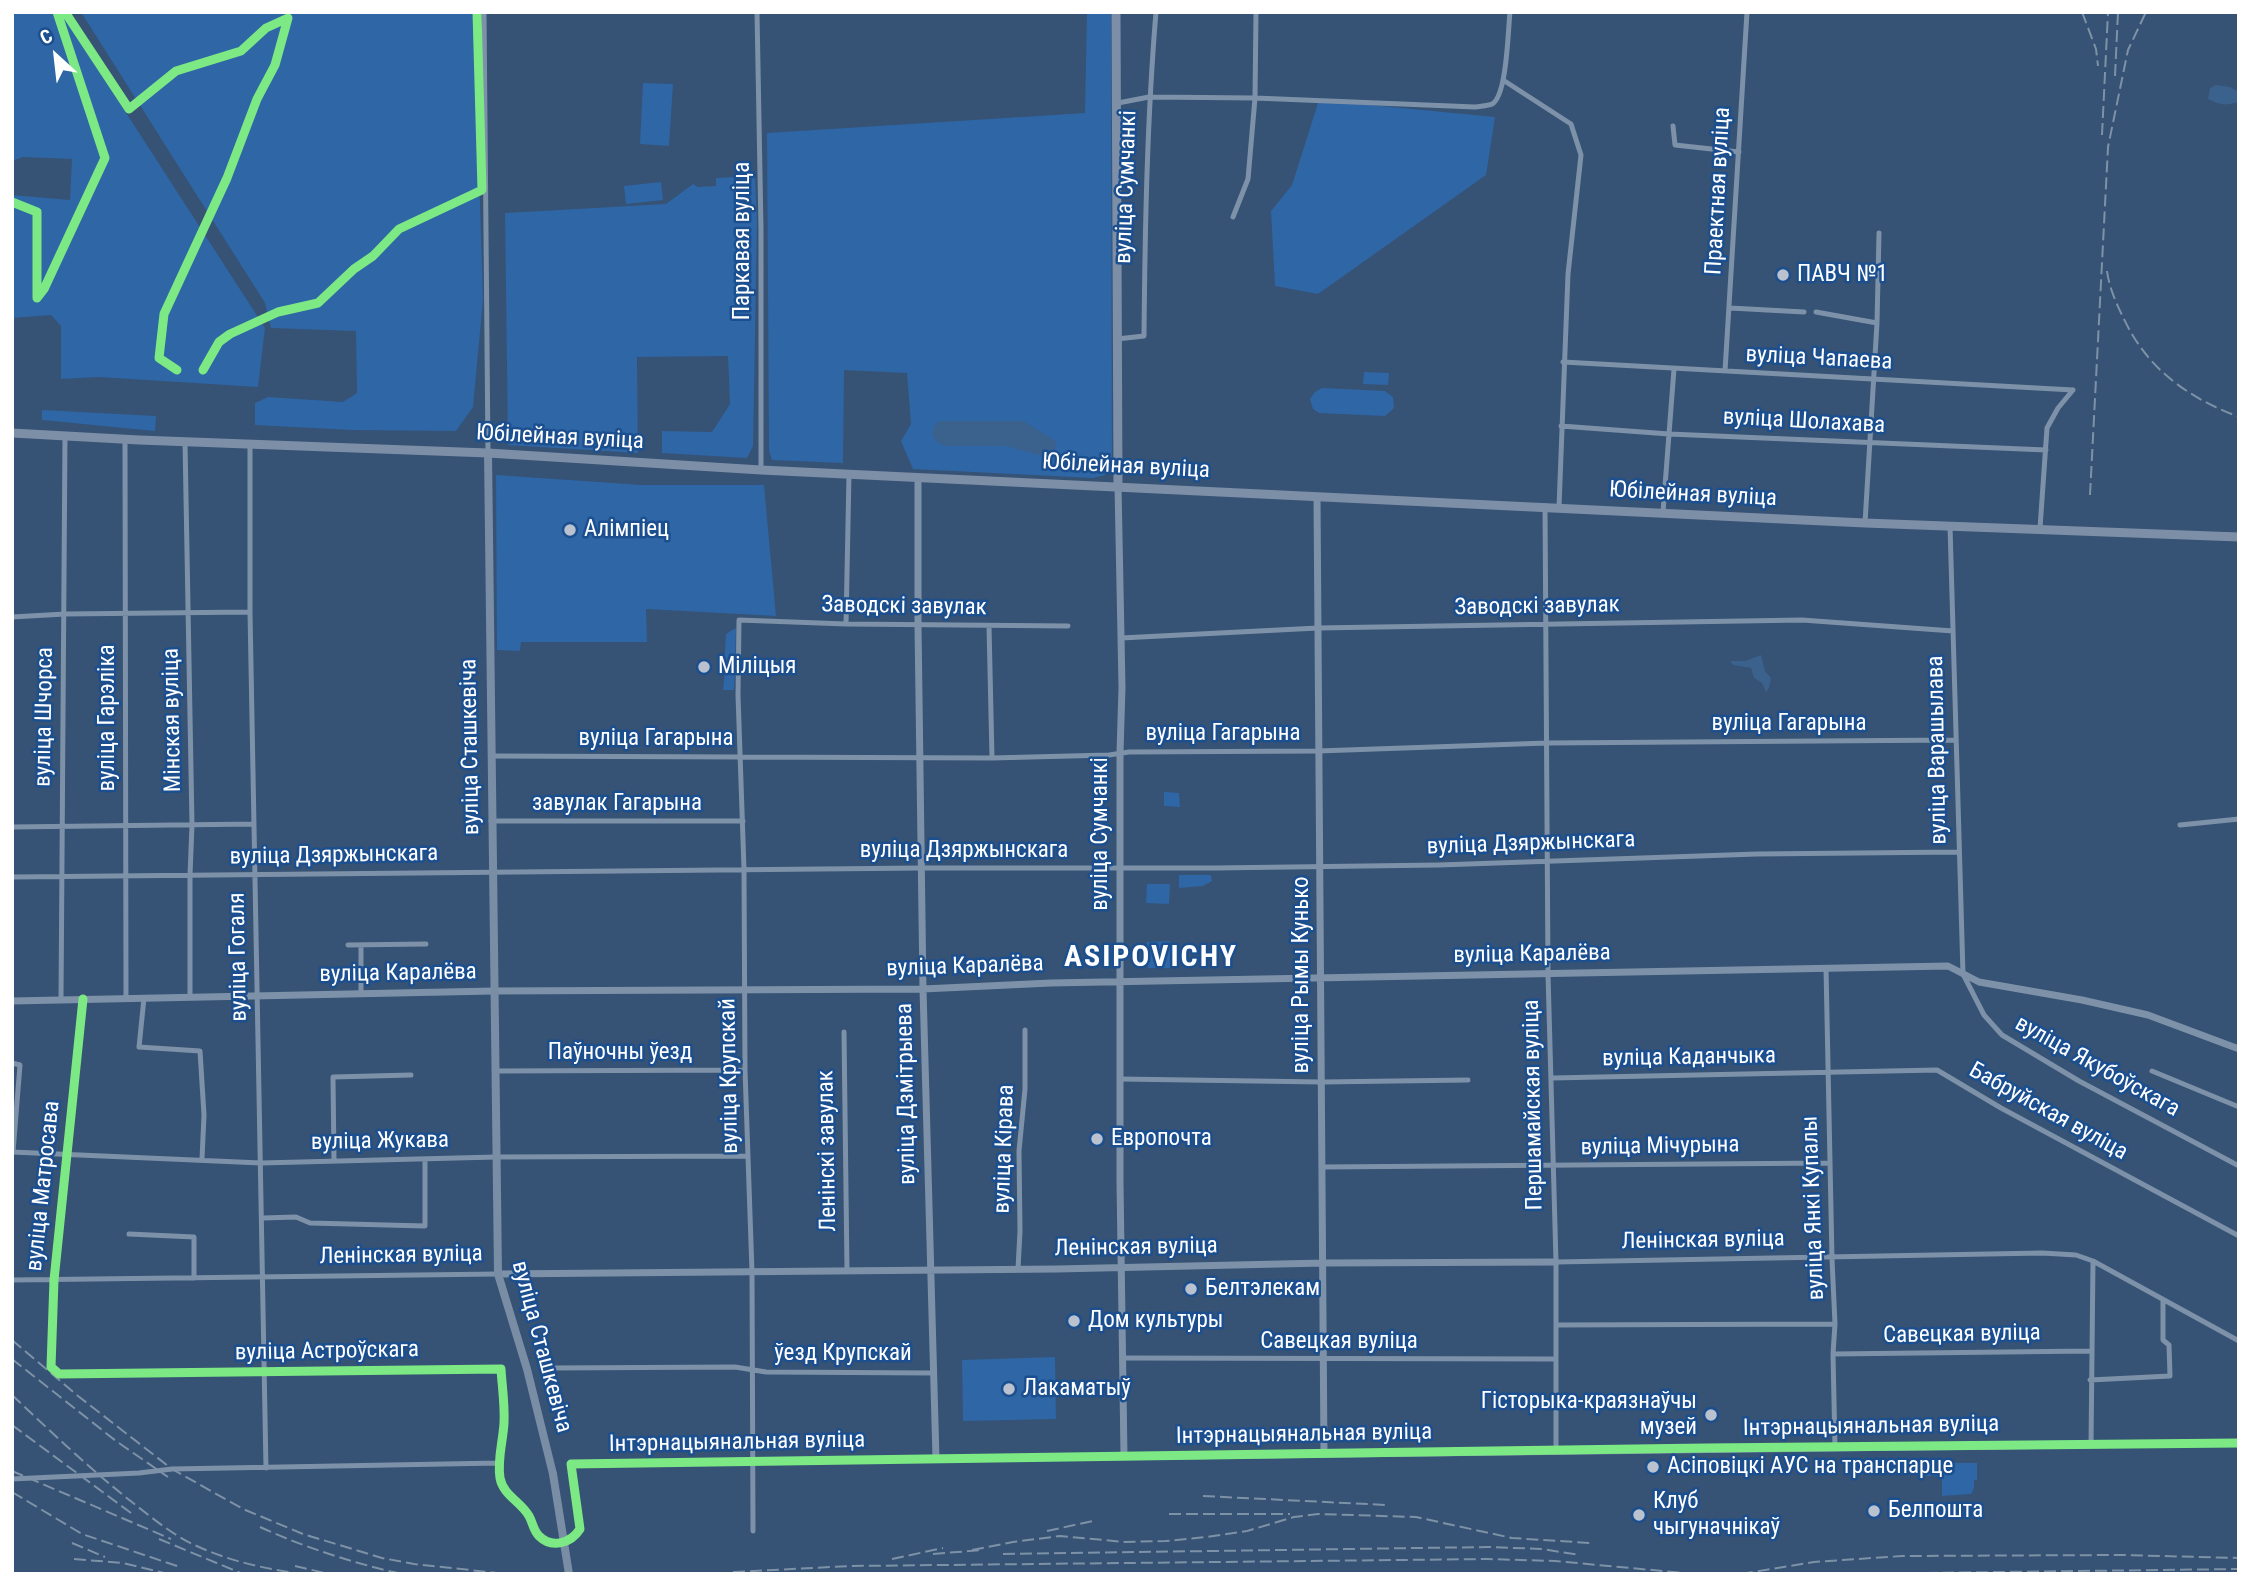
<!DOCTYPE html>
<meta charset="utf-8">
<style>
body{margin:0}
#map{position:relative;width:2251px;height:1586px;overflow:hidden;background:#365274;font-family:"Roboto Condensed",sans-serif}
canvas{display:block}
.frame{position:absolute;inset:0;border:14px solid #fff;pointer-events:none}
.north{position:absolute;left:21px;top:21px;width:70px;height:70px;-webkit-text-stroke:5px #1b4f8f;paint-order:stroke;rotate:333deg;font-size:19px;font-weight:700;line-height:28px;text-align:center;color:#fff}
.north::after{content:'';display:block;margin:auto;width:24px;height:32px;background:#fff;clip-path:polygon(50% 0,100% 100%,50% 72%,0 100%)}
</style>
<div id="map">
<canvas width="2251" height="1586"></canvas>
<div class="frame"></div>
<div class="north">С</div>
</div>
<script>
const ctx = document.querySelector('canvas').getContext('2d');
ctx.lineJoin = 'round';
function paint(path, color) {
  ctx.fillStyle = color;
  ctx.fill(path, 'evenodd');
}
function strokePath(path, color, width, dash) {
  ctx.strokeStyle = color;
  ctx.lineWidth = width;
  ctx.lineCap = dash ? 'butt' : 'round';
  ctx.setLineDash(dash || []);
  ctx.stroke(path);
}
function drawText(font, color, halo, rows, align = 'center') {
  ctx.font = font + ' "Roboto Condensed",sans-serif';
  ctx.lineWidth = 5;
  ctx.setLineDash([]);
  ctx.textBaseline = 'middle';
  ctx.strokeStyle = halo;
  ctx.fillStyle = color;
  for (const [text, x, y, turn = 0] of rows) {
    ctx.save();
    ctx.translate(x, y);
    ctx.rotate((+turn || 0) * Math.PI / 180);
    ctx.textAlign = isNaN(turn) ? turn : align;
    if (halo) ctx.strokeText(text, 0, 0);
    ctx.fillText(text, 0, 0);
    ctx.restore();
  }
}
paint(new Path2D(`
 M 12,12 L 61,12 L 265,328 L 258,387 L 99,377 L 61,379 L 61,326 L 51,315 L 12,318 L 12,195 L 70,200 L 72,159 L 23,157 L 14,160 L 12,182 Z
 M 81,12 L 474,12 L 483,300 L 473,407 L 456,431 L 351,430 L 255,425 L 255,403 L 268,397 L 343,402 L 357,393 L 356,331 L 271,328 L 265,303 Z
 M 1087,12 L 1111,12 L 1112,464 L 1105,475 L 1093,478 L 913,469 L 901,441 L 911,424 L 907,373 L 844,370 L 843,463 L 772,460 L 769,451 L 767,133 L 1085,113 Z
 M 643,83 L 673,84 L 669,146 L 640,144 Z
 M 1319,100 L 1495,117 L 1486,175 L 1318,294 L 1275,286 L 1271,211 L 1292,185 Z
 M 755,176 L 757,221 L 753,446 L 747,458 L 662,453 L 662,431 L 712,432 L 730,404 L 728,356 L 637,357 L 638,453 L 508,445 L 505,213 L 666,204 L 693,184 L 698,187 L 716,186 L 716,178 Z
 M 661,182 L 663,200 L 626,204 L 624,186 Z
 M 1364,372 L 1389,373 L 1388,385 L 1363,384 Z
 M 1322,388 L 1385,391 L 1393,397 L 1394,408 L 1385,416 L 1319,413 L 1313,409 L 1310,399 L 1315,392 Z
 M 42,410 L 156,416 L 155,431 L 42,420 Z
 M 496,475 L 642,485 L 764,485 L 776,616 L 646,609 L 647,642 L 521,642 L 520,651 L 497,650 Z
 M 736,628 L 735,666 L 724,666 L 726,634 Z
 M 725,671 L 735,671 L 734,690 L 723,690 Z
 M 1164,792 L 1179,793 L 1180,807 L 1164,806 Z
 M 1179,875 L 1211,875 L 1212,881 L 1203,886 L 1179,888 Z
 M 1147,884 L 1170,884 L 1169,904 L 1146,903 Z
 M 1170,941 L 1171,968 L 1148,968 L 1147,942 Z
 M 1055,1357 L 1056,1419 L 963,1421 L 962,1360 Z
 M 1926,1463 L 1977,1463 L 1977,1480 L 1974,1480 L 1974,1488 L 1971,1494 L 1942,1496 L 1942,1480 L 1936,1476 L 1926,1476 Z`), '#2f66a5');
paint(new Path2D(`
 M 2216,85 L 2230,87 L 2237,91 L 2238,102 C 2226,106 2219,105 2208,99 L 2210,88 Z
 M 939,421 L 1023,421 L 1057,442 L 1053,453 L 1046,457 L 1006,446 L 943,446 L 936,441 L 932,433 L 935,425 Z
 M 1761,655 L 1765,671 L 1771,678 L 1769,688 L 1766,692 L 1762,683 L 1754,678 L 1751,668 L 1733,665 L 1730,661 L 1745,661 Z`), '#3b618d');
strokePath(new Path2D(`
 M 484,12 L 488,453
 M 757,12 L 761,229 L 761,470
 M 1503,80 L 1571,124 L 1581,155 L 1568,274 L 1559,507
 M 1118,103 L 1149,97 L 1255,98 L 1256,12
 M 1673,126 L 1675,145 L 1739,152
 M 1233,217 L 1248,179 L 1255,98 L 1475,107 C 1480,106 1488,106 1492,104 C 1507,96 1508,30 1510,12
 M 1730,308 L 1804,312
 M 1816,312 L 1877,323
 M 1117,339 L 1144,336 C 1145,228 1147,120 1156,12
 M 1563,362 L 2073,390
 M 1725,371 L 1747,12
 M 1561,426 L 1669,434 L 2046,450
 M 125,439 L 126,998
 M 185,442 L 192,825 L 190,875 L 190,997
 M 250,445 L 250,612 L 266,1468
 M 1545,506 L 1548,974 L 1556,1262 L 1556,1451
 M 1663,512 L 1674,369
 M 1865,523 L 1877,323 L 1879,233
 M 1950,526 L 1963,974 L 1984,1015 L 2002,1035 L 2079,1081 L 2239,1166
 M 2040,528 L 2047,428 L 2058,408 L 2073,390
 M 12,617 L 65,614 L 250,612
 M 846,624 L 849,474
 M 989,626 L 992,758
 M 1121,638 L 1318,628 L 1802,620 L 1953,631
 M 491,756 L 992,758 L 1109,755 L 1129,752 L 1318,751 L 1547,743 L 1955,740
 M 491,821 L 743,821
 M 2180,825 L 2239,819
 M 12,827 L 254,824
 M 12,877 L 921,868 L 1215,868 L 1439,865 L 1757,854 L 1958,852
 M 348,945 L 426,944
 M 1826,968 L 1832,1259 L 1835,1324 L 1833,1354 L 1835,1447
 M 361,994 L 361,945
 M 144,998 L 139,1047 L 200,1051 L 204,1115 L 202,1159
 M 83,999 L 54,1280 L 51,1367 L 59,1374 L 501,1369 C 502,1386 505,1405 504,1423 C 503,1442 497,1459 500,1478 C 503,1495 521,1502 529,1516 C 533,1523 533,1530 539,1536 C 552,1549 571,1543 580,1529 L 571,1464 L 936,1459
 M 61,1000 L 65,435
 M 844,1032 L 847,1270
 M 12,1063 L 20,1065 L 13,1152
 M 495,1071 L 745,1070
 M 2152,1071 L 2239,1107
 M 1552,1078 L 1937,1070 L 2001,1108 L 2239,1236
 M 1120,1079 L 1322,1082 L 1468,1080
 M 12,1152 L 261,1163 L 496,1157 L 748,1156
 M 334,1161 L 333,1077 L 411,1075
 M 1323,1167 L 1830,1163
 M 263,1218 L 296,1217 L 310,1223 L 425,1226 L 425,1159
 M 129,1234 L 194,1237 L 194,1278
 M 1556,1262 L 2042,1253 L 2076,1255 L 2093,1261 L 2239,1341
 M 1018,1269 L 1020,1231 L 1019,1151 L 1025,1089 L 1025,1030
 M 12,1280 L 498,1274
 M 1556,1325 L 1835,1324
 M 1833,1354 L 2090,1351
 M 1122,1358 L 1555,1359
 M 551,1368 L 735,1367 L 766,1372 L 933,1373
 M 2090,1380 L 2170,1376 L 2169,1345 L 2163,1340 L 2163,1300
 M 2091,1445 L 2093,1261
 M 12,1479 L 139,1473 L 172,1469 L 499,1463
 M 753,1531 L 752,1272 L 745,1070 L 744,869 L 738,695 L 739,620 L 846,624 L 1068,626`), '#7d92a8', 5);
strokePath(new Path2D(`
 M 918,477 L 918,625 L 923,989 L 936,1459 L 2239,1443
 M 1118,486 L 1122,687 L 1120,753 L 1120,1182 L 1124,1456
 M 1317,497 L 1324,1454
 M 12,1001 L 493,991 L 923,989 L 1051,983 L 1948,966 L 1979,982 L 2082,1000 L 2148,1015 L 2239,1049
 M 498,1274 L 1057,1269 L 1324,1263 L 1556,1262`), '#7d92a8', 7);
strokePath(new Path2D(`
 M 488,453 L 498,1274 L 527,1369 L 553,1474`), '#798da4', 8);
strokePath(new Path2D(`
 M 1116,12 L 1118,486
 M 12,433 L 139,440 L 488,453 L 761,470 L 1865,523 L 2239,537`), '#7d8ea7', 9);
strokePath(new Path2D(`
 M 2082,12 L 2096,49 L 2098,66
 M 2115,76 L 2118,12
 M 2102,135 L 2108,12
 M 2107,271 C 2109,287 2116,303 2123,317 C 2147,369 2187,397 2239,417
 M 2090,495 L 2108,147 L 2128,50 L 2146,12
 M 12,1340 L 78,1396 L 172,1469 L 243,1509 L 303,1534 L 382,1558 L 414,1564 L 507,1574
 M 12,1359 L 116,1441 L 168,1477
 M 12,1395 C 50,1431 87,1466 128,1499 C 150,1516 173,1536 199,1547 C 232,1562 267,1569 302,1574
 M 12,1425 L 131,1513
 M 12,1471 L 171,1539
 M 12,1492 L 82,1534 L 180,1567
 M 1203,1496 L 1386,1505
 M 1169,1514 L 1290,1514
 M 260,1527 C 306,1548 353,1563 402,1574
 M 1047,1531 L 1093,1521
 M 159,1539 L 243,1574
 M 72,1543 L 105,1557
 M 972,1550 L 1013,1542 L 1060,1536 L 1125,1542 L 1166,1541 L 1207,1537 L 1247,1531 L 1294,1517 L 1318,1514 L 1416,1517 L 1512,1538 L 1591,1543
 M 933,1554 L 982,1550
 M 1003,1554 L 1488,1547 L 1542,1549 L 1580,1555
 M 74,1559 L 123,1563 L 168,1574
 M 892,1559 L 943,1548
 M 295,1566 L 329,1574
 M 733,1572 L 852,1566 L 1488,1559 L 1555,1561 L 1695,1574
 M 1461,1574 L 1589,1574
 M 1741,1574 L 1814,1562 L 1902,1556 L 2123,1555 L 2239,1558
 M 1840,1574 L 2239,1569`), '#7e92a7', 2, [12, 5]);
strokePath(new Path2D(`
 M 553,1474 L 569,1574`), '#798da4', 8);
strokePath(new Path2D(`
 M 65,12 L 129,109 L 176,71 L 241,51 L 266,28 L 288,18
 M 12,202 L 37,212 L 37,298
 M 37,298 L 44,289 L 105,158 L 57,12
 M 177,370 L 159,358 L 164,314 L 227,178 L 257,99 L 275,65 L 288,18
 M 203,370 L 219,342 L 230,334 L 278,312 L 318,303 L 354,269 L 373,256 L 399,229 L 482,190 L 477,12
 M 83,999 L 54,1280 L 51,1367 L 59,1374 L 501,1369 C 502,1386 505,1405 504,1423 C 503,1442 497,1459 500,1478 C 503,1495 521,1502 529,1516 C 533,1523 533,1530 539,1536 C 552,1549 571,1543 580,1529 L 571,1464 L 1705,1448 L 2239,1443`), '#7ce984', 9);
for (const [x, y, r, color] of [
 [1783,275,7,"#b9c2ce"],
 [570,530,7,"#b9c2ce"],
 [704,667,7,"#b9c2ce"],
 [1097,1139,7,"#b9c2ce"],
 [1191,1289,7,"#b9c2ce"],
 [1074,1321,7,"#b9c2ce"],
 [1009,1389,7,"#b9c2ce"],
 [1711,1415,7,"#b9c2ce"],
 [1653,1467,7,"#b9c2ce"],
 [1874,1511,7,"#b9c2ce"],
 [1639,1515,7,"#b9c2ce"]
]) {
  const dot = new Path2D();
  dot.arc(x, y, r, 0, 2 * Math.PI);
  ctx.fillStyle = color;
  ctx.fill(dot);
  strokePath(dot, '#1b4f8f', 2.5);
}
drawText('23px', '#fff', '#1b4f8f', [
 ["вуліца Сумчанкі",1127,187,-88],
 ["Праектная вуліца",1719,191,-87],
 ["Паркавая вуліца",743,241,-90],
 ["вуліца Чапаева",1819,359,3],
 ["вуліца Шолахава",1804,422,3],
 ["Юбілейная вуліца",560,438,3],
 ["Юбілейная вуліца",1126,467,3],
 ["Юбілейная вуліца",1693,495,3],
 ["Заводскі завулак",904,607,1],
 ["Заводскі завулак",1537,607,-1],
 ["вуліца Шчорса",45,717,-89],
 ["вуліца Гарэліка",108,718,-90],
 ["Мінская вуліца",173,720,-91],
 ["вуліца Гагарына",1789,724],
 ["вуліца Гагарына",1223,734],
 ["вуліца Гагарына",656,739],
 ["вуліца Сташкевіча",471,747,-91],
 ["вуліца Варашылава",1938,750,-91],
 ["завулак Гагарына",617,804],
 ["вуліца Сумчанкі",1101,834,-90],
 ["вуліца Дзяржынскага",1531,844,-2],
 ["вуліца Дзяржынскага",964,851],
 ["вуліца Дзяржынскага",334,856,-1],
 ["вуліца Каралёва",1532,955,-1],
 ["вуліца Гогаля",239,957,-91],
 ["вуліца Каралёва",965,967,-2],
 ["вуліца Каралёва",398,974,-1],
 ["вуліца Рымы Кунько",1302,975,-90],
 ["Паўночны ўезд",620,1053],
 ["вуліца Каданчыка",1689,1058,-1],
 ["вуліца Якубоўскага",2097,1067,29],
 ["вуліца Крупскай",730,1076,-91],
 ["вуліца Дзмітрыева",907,1094,-91],
 ["Першамайская вуліца",1534,1105,-91],
 ["Бабруйская вуліца",2048,1112,29],
 ["вуліца Жукава",380,1142,-1],
 ["вуліца Мічурына",1660,1147,-1],
 ["вуліца Кірава",1005,1149,-88],
 ["Ленінскі завулак",828,1151,-91],
 ["вуліца Матросава",44,1186,-84],
 ["вуліца Янкі Купалы",1814,1208,-92],
 ["Ленінская вуліца",1703,1241,-1],
 ["Ленінская вуліца",1136,1248,-1],
 ["Ленінская вуліца",401,1256,-1],
 ["Савецкая вуліца",1962,1335,-1],
 ["Савецкая вуліца",1339,1342],
 ["вуліца Сташкевіча",541,1347,75],
 ["вуліца Астроўскага",327,1352,-1],
 ["ўезд Крупскай",843,1354],
 ["Інтэрнацыянальная вуліца",1871,1427,-1],
 ["Інтэрнацыянальная вуліца",1304,1435,-1],
 ["Інтэрнацыянальная вуліца",737,1443,-1]
]);
drawText('23px', '#fff', '#1b4f8f', [
 ["ПАВЧ №1",1797,275],
 ["Алімпіец",584,530],
 ["Міліцыя",718,667],
 ["Европочта",1111,1139],
 ["Белтэлекам",1205,1289],
 ["Дом культуры",1088,1321],
 ["Лакаматыў",1023,1389],
 ["Гісторыка-краязнаўчы",1697,1402,"right"],
 ["музей",1697,1428,"right"],
 ["Асіповіцкі АУС на транспарце",1667,1467],
 ["Клуб",1653,1502],
 ["чыгуначнікаў",1653,1528],
 ["Белпошта",1888,1511]
], 'left');
ctx.letterSpacing = '2px';
drawText('bold 30px', '#fff', '#1b4f8f', [
 ["ASIPOVICHY",1151,958]
]);
ctx.letterSpacing = '0px';
</script>
